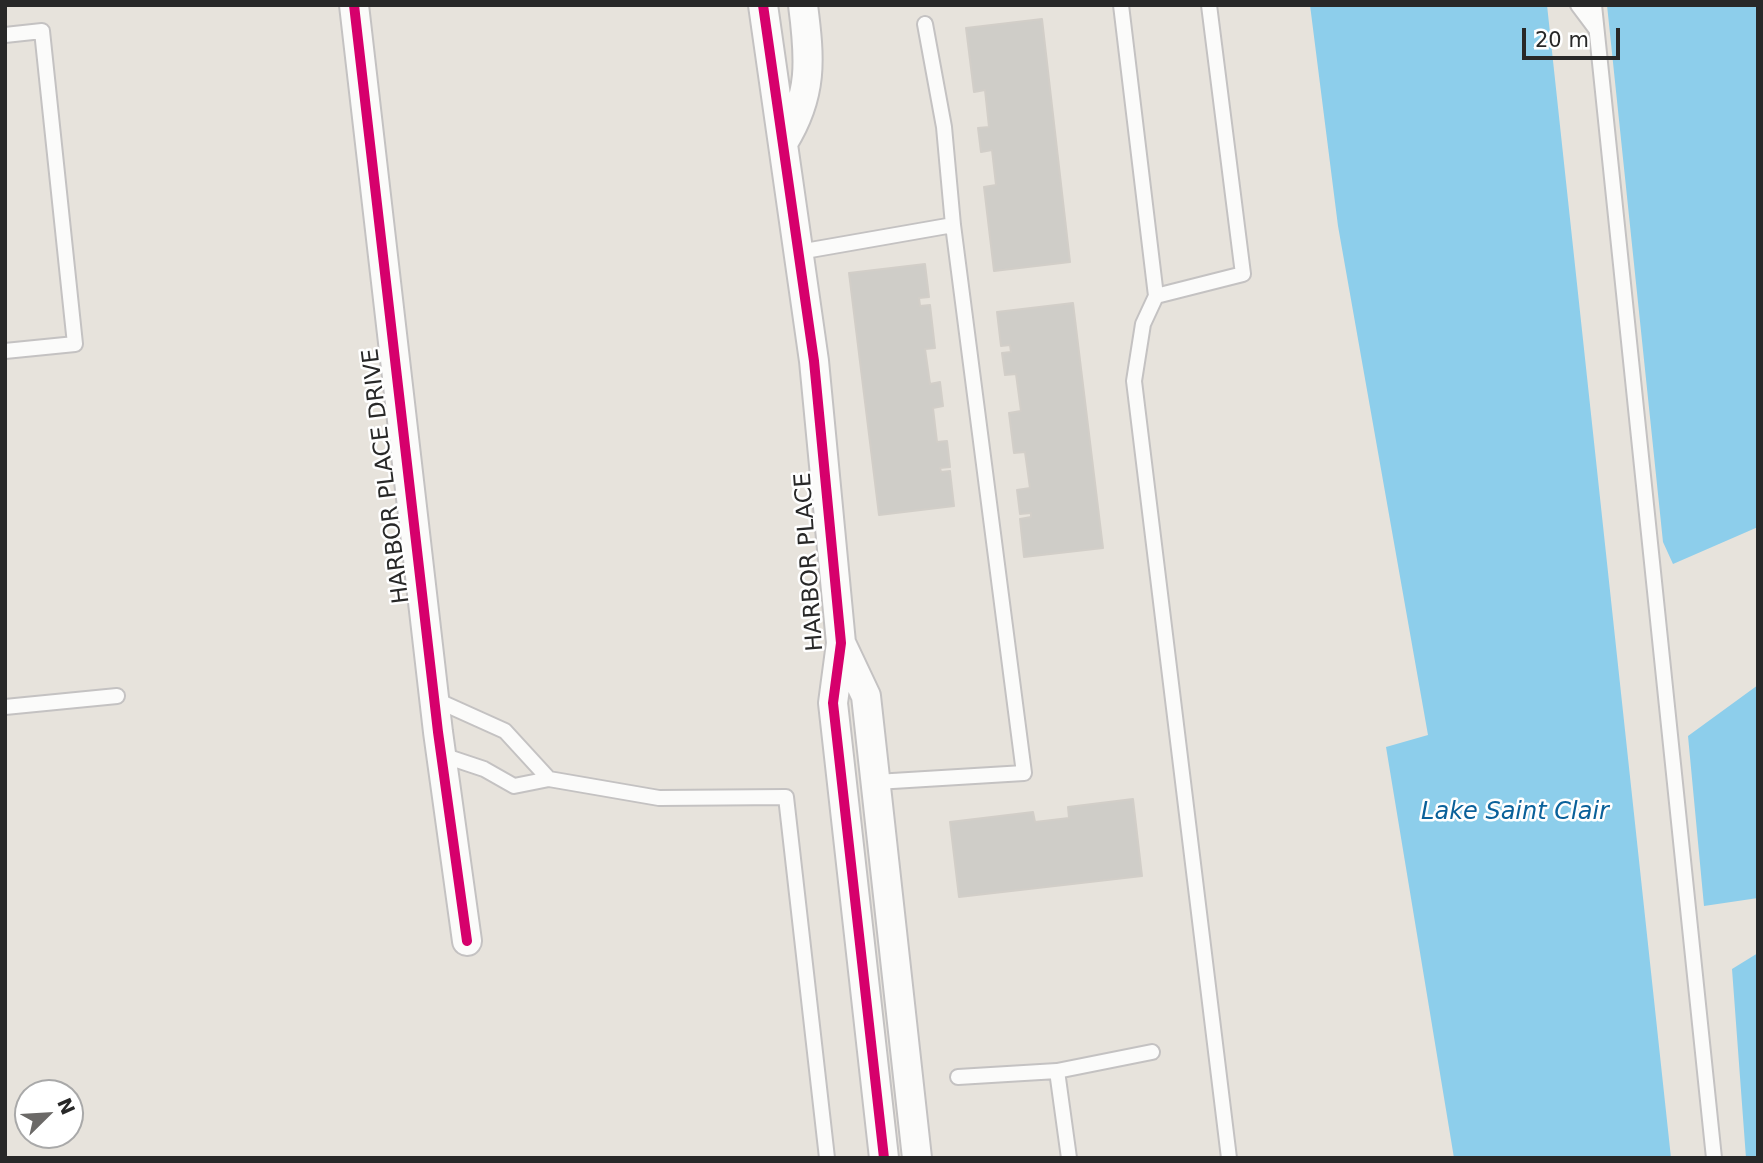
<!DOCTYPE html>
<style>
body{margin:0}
#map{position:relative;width:1763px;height:1163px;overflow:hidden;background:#e7e3dc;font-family:"DejaVu Sans",sans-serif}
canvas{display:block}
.frame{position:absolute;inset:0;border:7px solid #282828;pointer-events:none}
.north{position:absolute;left:14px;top:1079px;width:70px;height:70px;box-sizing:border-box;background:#fff;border:2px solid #a9a9a9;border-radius:50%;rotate:66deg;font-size:19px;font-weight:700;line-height:28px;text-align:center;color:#282828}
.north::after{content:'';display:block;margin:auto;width:24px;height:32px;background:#6b6967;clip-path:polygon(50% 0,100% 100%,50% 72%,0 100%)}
.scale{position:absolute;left:1522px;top:28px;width:98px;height:32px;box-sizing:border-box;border:4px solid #282828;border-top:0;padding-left:9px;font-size:21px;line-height:24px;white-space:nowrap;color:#282828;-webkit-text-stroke:5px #fff;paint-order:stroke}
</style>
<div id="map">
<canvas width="1763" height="1163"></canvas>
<div class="frame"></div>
<div class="north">N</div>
<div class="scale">20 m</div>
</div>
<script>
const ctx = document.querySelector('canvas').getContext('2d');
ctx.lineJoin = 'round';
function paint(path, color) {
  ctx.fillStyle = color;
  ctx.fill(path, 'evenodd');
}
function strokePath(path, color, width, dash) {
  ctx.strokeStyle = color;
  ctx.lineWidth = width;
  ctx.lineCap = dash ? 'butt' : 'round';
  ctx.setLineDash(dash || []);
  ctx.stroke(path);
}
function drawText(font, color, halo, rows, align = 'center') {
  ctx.font = font + ' "DejaVu Sans",sans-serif';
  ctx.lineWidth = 5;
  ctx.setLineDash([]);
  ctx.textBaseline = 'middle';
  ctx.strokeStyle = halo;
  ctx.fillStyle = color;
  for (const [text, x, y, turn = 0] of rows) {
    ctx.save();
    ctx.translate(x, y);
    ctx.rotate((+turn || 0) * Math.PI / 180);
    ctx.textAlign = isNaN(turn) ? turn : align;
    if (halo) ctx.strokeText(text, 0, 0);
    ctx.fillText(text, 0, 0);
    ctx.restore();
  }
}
paint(new Path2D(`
 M 1310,5 L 1547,5 L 1671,1158 L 1454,1158 L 1386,747 L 1428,735 L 1338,226 Z
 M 1607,5 L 1758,5 L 1758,527 L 1673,564 L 1663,542 Z
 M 1758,685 L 1758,898 L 1704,906 L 1688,736 Z
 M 1758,953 L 1758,1158 L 1746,1158 L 1732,969 Z`), '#8dceeb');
const building = new Path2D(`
 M 1042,19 L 1070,262 L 994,271 L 984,187 L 996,185 L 992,150 L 981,152 L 978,128 L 989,127 L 985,90 L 974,92 L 966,28 Z
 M 925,264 L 929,297 L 919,298 L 920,306 L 930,305 L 935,348 L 925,349 L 930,384 L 940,382 L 943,406 L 933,408 L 937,442 L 947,441 L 950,467 L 940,468 L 941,472 L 950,471 L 954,506 L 879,515 L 849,273 Z
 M 1073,303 L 1103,548 L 1024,557 L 1020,519 L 1031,517 L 1031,513 L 1020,514 L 1017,490 L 1030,488 L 1025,452 L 1014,453 L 1009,413 L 1021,411 L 1016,374 L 1005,375 L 1002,353 L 1011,352 L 1010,345 L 1001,346 L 997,312 Z
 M 1133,799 L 1142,876 L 959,897 L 950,822 L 1033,812 L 1035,822 L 1069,818 L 1068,807 Z`);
paint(building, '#cfcdc8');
strokePath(building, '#d2cec8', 2);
const service = new Path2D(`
 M 1121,5 L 1156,296 L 1143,324 L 1134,381 L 1229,1158
 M 1578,5 L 1596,29
 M 1594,5 L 1714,1158
 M 5,35 L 42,31 L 75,344 L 5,351
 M 799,252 L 953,225
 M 1156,296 L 1243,274 L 1209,5
 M 434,699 L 505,731 L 549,779 L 514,786 L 484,769 L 442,755
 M 5,707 L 117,696
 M 549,779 L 659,798 L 786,797 L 827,1158
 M 876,782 L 1024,773 L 953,225 L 944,127 L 925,24
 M 958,1077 L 1057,1071
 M 1069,1158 L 1057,1071 L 1152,1052`);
const minor = new Path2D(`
 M 354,5 L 438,732 L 467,941
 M 763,5 L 814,361 L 841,643 L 833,703 L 884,1158
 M 783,143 C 813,95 810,59 803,5
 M 841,643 L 866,696 L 917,1158`);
strokePath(service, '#c4c2c2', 18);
strokePath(minor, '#c4c2c2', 32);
strokePath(service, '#fbfbfa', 14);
strokePath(minor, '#fbfbfa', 28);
strokePath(new Path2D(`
 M 354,5 L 438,732 L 467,941
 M 763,5 L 814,361 L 841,643 L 833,703 L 884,1158`), '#d6006c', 10);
drawText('23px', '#282828', '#fff', [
 ["HARBOR PLACE DRIVE",387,476,-97],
 ["HARBOR PLACE",810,562,-94]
]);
drawText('italic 24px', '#0a619a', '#fff', [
 ["Lake Saint Clair",1515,813]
]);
</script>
